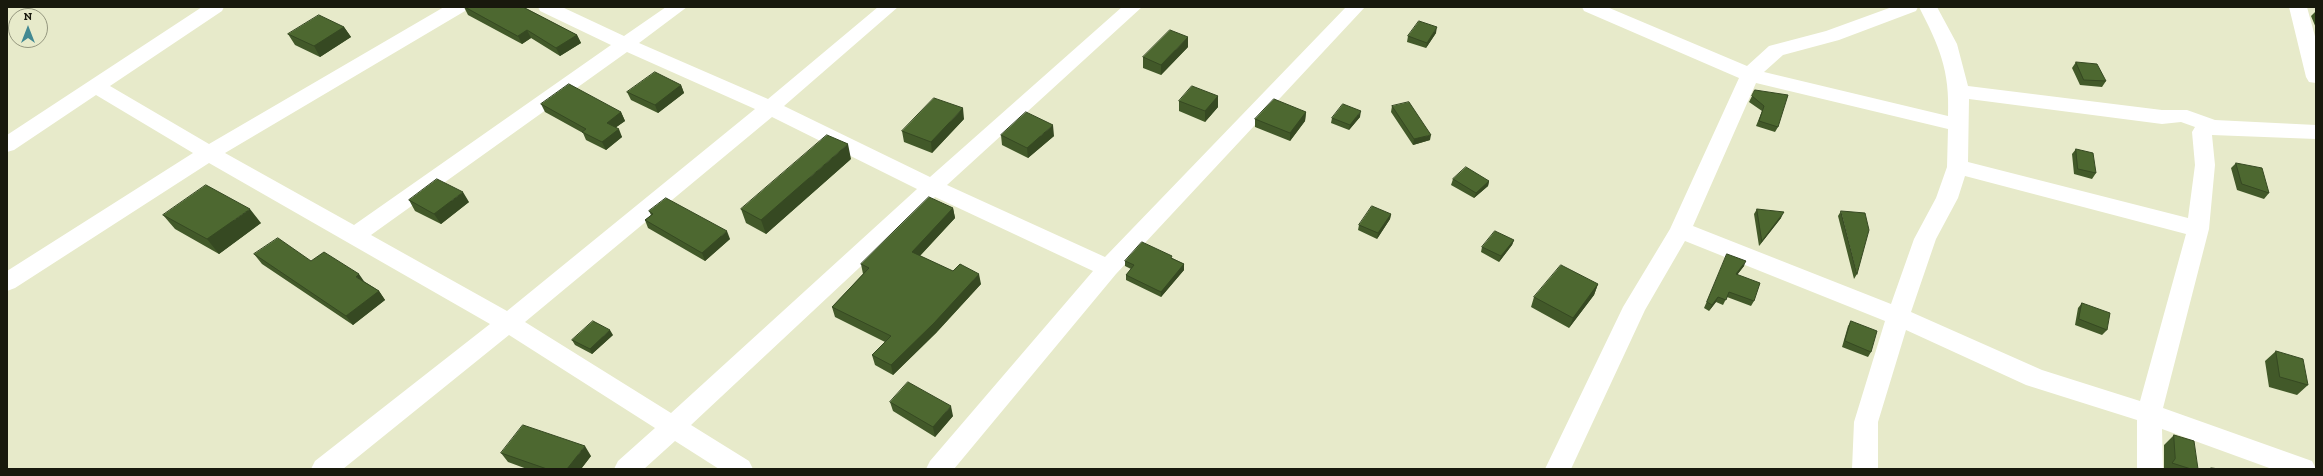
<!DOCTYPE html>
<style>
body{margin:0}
#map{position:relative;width:2323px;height:476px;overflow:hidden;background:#e7eaca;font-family:"Zilla Slab",serif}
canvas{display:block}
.frame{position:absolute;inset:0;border:8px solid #18190d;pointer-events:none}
.north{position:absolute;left:8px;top:8px;width:40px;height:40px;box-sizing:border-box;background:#e7eaca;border:1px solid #94967e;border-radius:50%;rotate:0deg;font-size:11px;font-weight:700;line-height:16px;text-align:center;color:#18190d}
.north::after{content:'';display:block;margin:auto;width:14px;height:18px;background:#428992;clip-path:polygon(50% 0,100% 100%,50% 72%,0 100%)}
</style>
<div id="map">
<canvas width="2323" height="476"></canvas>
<div class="frame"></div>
<div class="north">N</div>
</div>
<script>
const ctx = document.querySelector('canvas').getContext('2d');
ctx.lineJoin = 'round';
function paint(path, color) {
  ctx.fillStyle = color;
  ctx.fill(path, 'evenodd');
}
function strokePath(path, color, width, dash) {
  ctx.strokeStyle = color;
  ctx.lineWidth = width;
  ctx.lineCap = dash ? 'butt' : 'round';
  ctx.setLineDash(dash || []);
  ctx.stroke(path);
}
paint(new Path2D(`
 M 202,7 L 224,7 L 222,11 L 110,86 L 209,144 L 444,7 L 467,7 L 465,11 L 225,153 L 354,225 L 611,45 L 540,11 L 538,7 L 562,7 L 624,36 L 666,7 L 687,7 L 639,43 L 768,99 L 878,7 L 898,7 L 784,106 L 930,177 L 1122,7 L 1142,7 L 947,185 L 1105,257 L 1346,7 L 1365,7 L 1116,274 L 954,469 L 926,469 L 930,461 L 1093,271 L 935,197 L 691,425 L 749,461 L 753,469 L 719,469 L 675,441 L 644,469 L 614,469 L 618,461 L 655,428 L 509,335 L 343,469 L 311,469 L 315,461 L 490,324 L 209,163 L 15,288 L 7,291 L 7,271 L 193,153 L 96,95 L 14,150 L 7,152 L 7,135 ZM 627,52 L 755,109 L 507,311 L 371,235 ZM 772,117 L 917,189 L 671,413 L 525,322 Z
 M 1582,7 L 1607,7 L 1747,66 L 1769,46 L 1826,31 L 1892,7 L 1918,7 L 1916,11 L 1839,40 L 1783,55 L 1764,72 L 1948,116 C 1950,70 1939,46 1919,7 L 1937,7 L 1957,44 L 1968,86 L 2162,110 L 2187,110 L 2215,120 L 2316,125 L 2316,139 L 2212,135 L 2215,165 L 2209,229 L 2163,408 L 2312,461 L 2316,469 L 2272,469 L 2162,429 L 2163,469 L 2137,469 L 2137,420 L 2026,385 L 1906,330 L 1878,422 L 1878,469 L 1852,469 L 1854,422 L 1885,321 L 1685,241 L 1645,310 L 1571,469 L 1545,469 L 1623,307 L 1670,229 L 1739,78 L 1584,11 ZM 1756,83 L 1948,129 L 1947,167 L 1936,198 L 1914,239 L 1891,304 L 1693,226 ZM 1969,99 L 2162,124 L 2181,122 L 2195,127 L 2192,132 L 2195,165 L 2188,218 L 1968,162 ZM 1965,176 L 2186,234 L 2140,401 L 2042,370 L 1911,312 L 1936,239 L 1958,198 Z
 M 2289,7 L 2307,7 L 2316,40 L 2316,83 L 2309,82 L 2306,77 Z`), '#fff');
paint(new Path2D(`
 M 464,7 L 523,7 L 577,35 L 581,43 L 560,56 L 531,38 L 522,44 L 468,15 Z
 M 2316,11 L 2316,28 L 2311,16 Z
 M 344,27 L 351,37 L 320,57 L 295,45 L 288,34 Z
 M 1436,33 L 1426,48 L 1407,42 L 1408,36 Z
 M 1188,47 L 1161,75 L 1143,68 L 1143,57 Z
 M 2076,62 L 2106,81 L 2102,87 L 2080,85 L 2072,68 Z
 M 681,85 L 684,93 L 658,113 L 631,100 L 627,92 Z
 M 1755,90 L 1778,127 L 1775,132 L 1756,126 L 1762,111 L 1749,102 Z
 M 1218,96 L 1218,107 L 1205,122 L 1179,111 L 1179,101 Z
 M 541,104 L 621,112 L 625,121 L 616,127 L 622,137 L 606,150 L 586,140 L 583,133 L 545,112 Z
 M 1392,106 L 1430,140 L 1413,145 L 1391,112 Z
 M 1306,112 L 1305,121 L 1290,141 L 1255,127 L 1255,119 Z
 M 1360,117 L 1349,130 L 1331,123 L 1332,118 Z
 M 964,119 L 932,153 L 904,142 L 902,131 Z
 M 1001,135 L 1054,136 L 1028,158 L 1002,145 Z
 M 2076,149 L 2096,173 L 2092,179 L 2074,174 L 2072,154 Z
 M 851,159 L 766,234 L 746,223 L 741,209 Z
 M 2236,163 L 2269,193 L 2264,199 L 2237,190 L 2231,168 Z
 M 1453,179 L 1489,181 L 1488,186 L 1474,198 L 1451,185 Z
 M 409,200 L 469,202 L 441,224 L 415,211 Z
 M 953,208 L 955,218 L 920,256 L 981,284 L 936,333 L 893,375 L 875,365 L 872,355 L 885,342 L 835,317 L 832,307 L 863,274 L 861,264 Z
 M 1757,209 L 1781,218 L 1759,246 L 1754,214 Z
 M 649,211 L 730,239 L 705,261 L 648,228 L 645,220 L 651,215 Z
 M 1841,211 L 1857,274 L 1854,279 L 1838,216 Z
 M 1391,214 L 1390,219 L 1377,239 L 1358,230 L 1359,225 Z
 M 163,215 L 261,223 L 219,254 L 175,229 Z
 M 1514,240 L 1512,245 L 1499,262 L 1481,252 L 1482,247 Z
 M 254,254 L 311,261 L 365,282 L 379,291 L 385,300 L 353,325 L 262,264 Z
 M 1727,254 L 1744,266 L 1737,275 L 1754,301 L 1751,306 L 1727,297 L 1723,305 L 1716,302 L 1709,311 L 1704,308 Z
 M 1172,258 L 1184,264 L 1184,270 L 1161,297 L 1126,280 L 1126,275 L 1131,269 L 1125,266 L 1125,261 Z
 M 1598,284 L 1594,295 L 1569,328 L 1531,307 L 1534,297 Z
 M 2082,303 L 2107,330 L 2102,335 L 2075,325 L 2078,308 Z
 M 1851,321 L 1871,352 L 1868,357 L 1842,347 L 1848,326 Z
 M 613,335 L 592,354 L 575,345 L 572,340 Z
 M 2276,351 L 2308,385 L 2297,395 L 2269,387 L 2265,361 Z
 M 890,402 L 953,416 L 935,437 L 893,411 Z
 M 2174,435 L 2198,469 L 2164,469 L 2164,445 Z
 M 501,453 L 591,456 L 581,469 L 527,469 L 508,462 Z`), '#425929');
paint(new Path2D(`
 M 344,27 L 351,37 L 320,57 L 314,46 Z
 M 1437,27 L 1436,33 L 1426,48 L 1427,43 Z
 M 527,30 L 531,38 L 522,44 L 518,36 Z
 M 577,35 L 581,43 L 560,56 L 556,48 Z
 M 1188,37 L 1188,47 L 1161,75 L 1161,65 Z
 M 681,85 L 684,93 L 658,113 L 655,105 Z
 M 1218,96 L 1218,107 L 1205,122 L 1205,111 Z
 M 963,108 L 964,119 L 932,153 L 931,142 Z
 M 1361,111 L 1360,117 L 1349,130 L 1350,125 Z
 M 621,112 L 625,121 L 611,131 L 607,123 Z
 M 1306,112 L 1305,121 L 1290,141 L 1290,133 Z
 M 1053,125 L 1054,136 L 1028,158 L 1027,148 Z
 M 619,129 L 622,137 L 606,150 L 602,142 Z
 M 1431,135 L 1430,140 L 1413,145 L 1414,139 Z
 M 848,144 L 851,159 L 766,234 L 761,220 Z
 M 1489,181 L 1488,186 L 1474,198 L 1476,193 Z
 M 463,192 L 469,202 L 441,224 L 434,214 Z
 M 953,208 L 955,218 L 914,262 L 912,252 Z
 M 250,209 L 261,223 L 219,254 L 207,239 Z
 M 1784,212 L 1781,218 L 1759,246 L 1762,241 Z
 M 1391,214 L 1390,219 L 1377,239 L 1378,233 Z
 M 727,231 L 730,239 L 705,261 L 702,253 Z
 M 1514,240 L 1512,245 L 1499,262 L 1501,256 Z
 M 1746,261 L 1744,266 L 1733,280 L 1736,274 Z
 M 1184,264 L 1184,270 L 1161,297 L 1161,292 Z
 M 359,274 L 366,284 L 356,277 Z
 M 979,274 L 981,284 L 936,333 L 893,375 L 891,365 Z
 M 1598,284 L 1594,295 L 1569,328 L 1573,318 Z
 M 379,291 L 385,300 L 353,325 L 346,316 Z
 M 1718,297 L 1716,302 L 1709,311 L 1712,305 Z
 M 610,330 L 613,335 L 592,354 L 590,349 Z
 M 951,406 L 953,416 L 935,437 L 933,427 Z
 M 585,446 L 591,456 L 581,469 L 567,469 Z`), '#364922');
const building = new Path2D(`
 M 465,7 L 523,7 L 577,35 L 556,48 L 527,30 L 518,36 Z
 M 319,15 L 344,27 L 314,46 L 288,34 Z
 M 1419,21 L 1437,27 L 1427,43 L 1408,36 Z
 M 1170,30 L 1188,37 L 1161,65 L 1143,57 Z
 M 2076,62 L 2097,64 L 2106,81 L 2084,80 Z
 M 655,72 L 681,85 L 655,105 L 627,92 Z
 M 569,84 L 621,112 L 607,123 L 619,129 L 602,142 L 582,132 L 586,129 L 541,104 Z
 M 1192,86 L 1218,96 L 1205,111 L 1179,101 Z
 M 1755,90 L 1788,95 L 1778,127 L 1759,121 L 1764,106 L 1752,96 Z
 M 934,98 L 963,108 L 931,142 L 902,131 Z
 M 1274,99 L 1306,112 L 1290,133 L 1255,119 Z
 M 1409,102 L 1431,135 L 1414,139 L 1392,106 Z
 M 1343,104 L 1361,111 L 1350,125 L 1332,118 Z
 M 1026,112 L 1053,125 L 1027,148 L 1001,135 Z
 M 827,135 L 848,144 L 761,220 L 741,209 Z
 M 2076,149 L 2093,153 L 2096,173 L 2078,169 Z
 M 2236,163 L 2262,168 L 2269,193 L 2242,184 Z
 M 1466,167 L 1489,181 L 1476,193 L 1453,179 Z
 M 437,179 L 463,192 L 434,214 L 409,200 Z
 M 206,185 L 250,209 L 207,239 L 163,215 Z
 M 929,197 L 953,208 L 912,252 L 953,271 L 960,264 L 979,274 L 934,323 L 891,365 L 872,355 L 891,336 L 832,307 L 869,268 L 861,264 Z
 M 666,198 L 727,231 L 702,253 L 645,220 L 653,214 L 649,211 Z
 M 1372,206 L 1391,214 L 1378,233 L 1359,225 Z
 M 1757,209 L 1784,212 L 1762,241 Z
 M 1841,211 L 1865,213 L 1869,230 L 1857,274 Z
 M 1495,231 L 1514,240 L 1501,256 L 1482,247 Z
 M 278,238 L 311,261 L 324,252 L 359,274 L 356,277 L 379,291 L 346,316 L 254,254 Z
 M 1142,242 L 1172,256 L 1171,258 L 1184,264 L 1161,292 L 1126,275 L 1134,265 L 1125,261 Z
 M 1727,254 L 1746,261 L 1736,274 L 1760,283 L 1754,301 L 1729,292 L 1726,300 L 1718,297 L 1712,305 L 1707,302 Z
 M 1561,265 L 1598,284 L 1573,318 L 1534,297 Z
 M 2082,303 L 2110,313 L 2107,330 L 2079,319 Z
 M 593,321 L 610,330 L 590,349 L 572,340 Z
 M 1851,321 L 1877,331 L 1871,352 L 1845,341 Z
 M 2276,351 L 2303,359 L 2308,385 L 2280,377 Z
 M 908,382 L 951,406 L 933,427 L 890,402 Z
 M 523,425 L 585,446 L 567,469 L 547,469 L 501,453 Z
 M 2174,435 L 2194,441 L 2198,469 L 2191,469 L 2172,463 L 2175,459 Z
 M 2211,468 L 2220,469 L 2211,469 Z`);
paint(building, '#4d6830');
strokePath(building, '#364922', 1);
</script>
